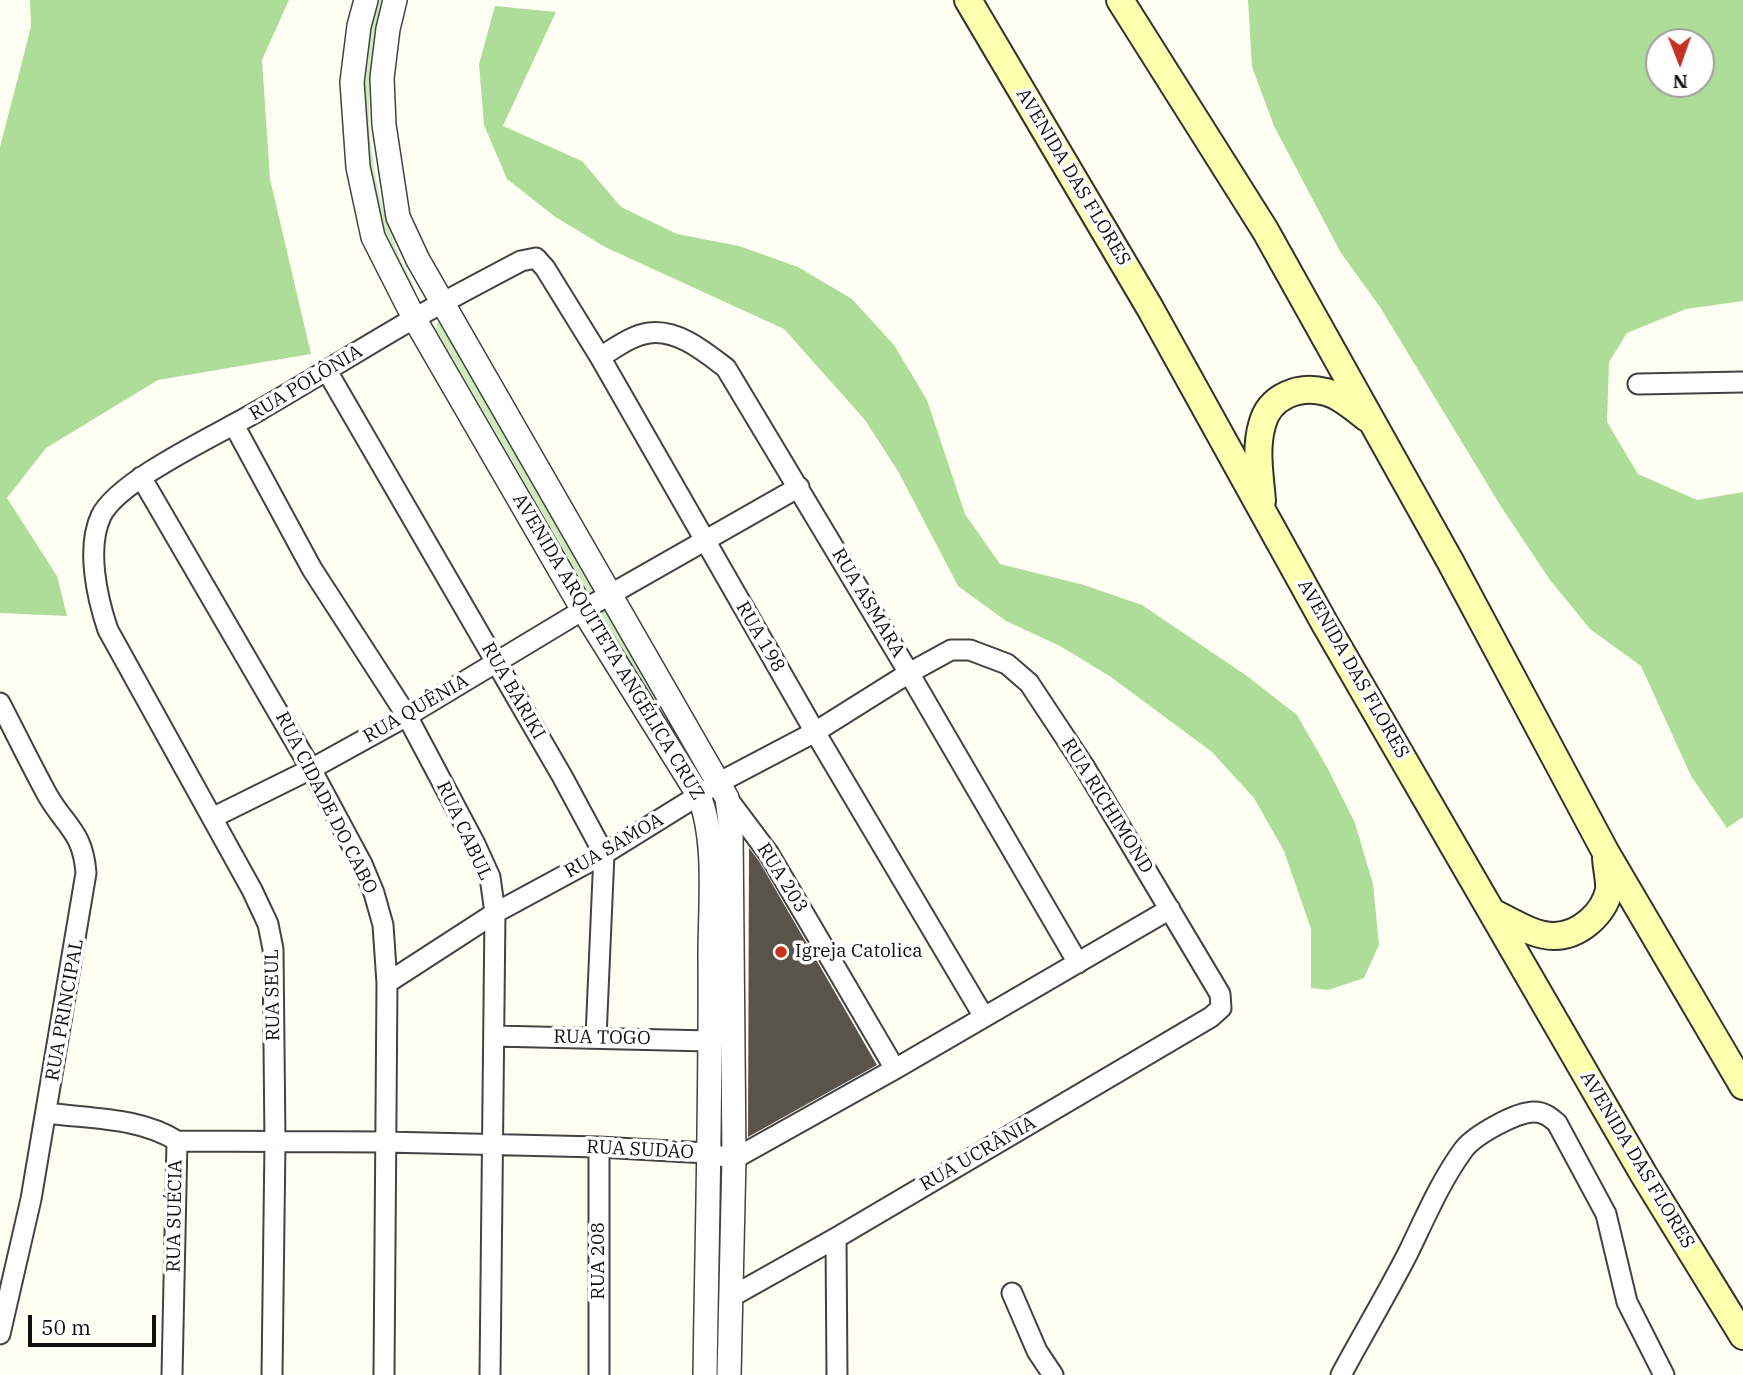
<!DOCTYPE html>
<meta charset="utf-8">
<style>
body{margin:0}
#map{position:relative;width:1743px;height:1375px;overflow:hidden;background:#fffef3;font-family:"IBM Plex Serif",serif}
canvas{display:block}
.north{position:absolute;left:1645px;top:28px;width:70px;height:70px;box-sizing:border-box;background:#fff;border:2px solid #9f9f9f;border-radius:50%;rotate:179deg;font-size:19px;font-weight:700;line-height:28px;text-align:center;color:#101010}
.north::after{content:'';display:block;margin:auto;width:24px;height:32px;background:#c63222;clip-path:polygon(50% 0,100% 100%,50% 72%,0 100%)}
.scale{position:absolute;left:28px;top:1315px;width:128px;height:32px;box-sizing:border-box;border:4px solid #101010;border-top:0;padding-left:9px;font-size:21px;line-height:24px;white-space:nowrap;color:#101010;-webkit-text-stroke:5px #fff;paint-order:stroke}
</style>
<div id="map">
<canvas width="1743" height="1375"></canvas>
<div class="north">N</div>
<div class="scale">50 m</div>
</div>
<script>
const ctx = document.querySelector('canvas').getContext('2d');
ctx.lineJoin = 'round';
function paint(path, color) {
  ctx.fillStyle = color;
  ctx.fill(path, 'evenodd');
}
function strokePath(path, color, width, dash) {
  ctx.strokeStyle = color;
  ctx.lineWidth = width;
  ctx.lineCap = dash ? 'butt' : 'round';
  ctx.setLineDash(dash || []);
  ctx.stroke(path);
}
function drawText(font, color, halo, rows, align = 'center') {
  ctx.font = font + ' "IBM Plex Serif",serif';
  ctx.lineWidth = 7;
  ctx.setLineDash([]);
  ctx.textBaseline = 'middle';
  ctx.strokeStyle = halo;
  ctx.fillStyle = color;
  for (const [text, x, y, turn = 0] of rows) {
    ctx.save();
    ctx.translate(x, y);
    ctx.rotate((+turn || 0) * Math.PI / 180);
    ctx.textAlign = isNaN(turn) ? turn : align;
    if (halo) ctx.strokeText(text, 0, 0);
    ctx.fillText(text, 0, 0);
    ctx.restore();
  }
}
paint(new Path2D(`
 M 373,0 L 382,0 C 364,72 364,150 387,221 C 391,233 394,245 399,256 C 406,271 415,284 417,300 L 414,301 L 375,213 L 361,136 L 360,75 Z
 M 441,322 L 698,768 L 697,771 L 692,771 L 436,329 L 437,323 Z`), '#cdecba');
paint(new Path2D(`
 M 30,0 L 289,0 L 262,60 L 270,179 L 311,354 L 158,380 L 46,448 L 7,498 L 57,576 L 67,616 L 0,613 L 0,147 L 31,27 Z
 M 1248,0 L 1743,0 L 1743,301 L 1686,309 L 1627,333 L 1609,362 L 1607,422 L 1638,474 L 1697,500 L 1743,492 L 1743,817 L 1727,828 L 1691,776 L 1641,666 L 1590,629 L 1550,580 L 1500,505 L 1380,307 L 1341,253 L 1274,126 L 1252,67 ZM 1659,42 L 1701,42 L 1701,84 L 1659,84 Z
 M 495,6 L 556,12 L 503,126 L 582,161 L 621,207 L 677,234 L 739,246 L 798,267 L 852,299 L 894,345 L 927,400 L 965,514 L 1000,564 L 1084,585 L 1142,605 L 1247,676 L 1297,715 L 1328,769 L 1355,823 L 1373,884 L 1379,945 L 1364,978 L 1328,990 L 1311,988 L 1311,929 L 1284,851 L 1254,798 L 1212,752 L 1111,677 L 1060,646 L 1006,621 L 958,586 L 899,473 L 865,420 L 784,329 L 605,247 L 554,216 L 507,179 L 484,125 L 479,64 Z`), '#aedd99');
paint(new Path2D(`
 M 749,848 L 759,861 L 877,1065 L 748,1137 Z`), '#59534c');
const minor = new Path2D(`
 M 600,357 C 614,349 632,335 649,333 C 678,329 705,352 726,368 L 909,673 L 1078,963
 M 327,371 L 562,776 L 604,854 L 596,1037
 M 1638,384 L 1743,382
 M 234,425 L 312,569 L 407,716 L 475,844 L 490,877 L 495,913 L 490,1375
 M 141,477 L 311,769 L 362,864 L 374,893 L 383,925 L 387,983 L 384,1375
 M 0,703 C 16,734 31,765 48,796 C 66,827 83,832 86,873 L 31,1199 L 0,1334
 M 727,798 L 769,854 L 895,1069
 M 212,818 L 311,769 L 407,716 L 583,610 L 799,487
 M 387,983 L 495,913 L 604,854 L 720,782 L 815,732 L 909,673 L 951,650 L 970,650 L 1007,664 L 1029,683 L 1084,766 L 1220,994 L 1221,1008 L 1211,1017 L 836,1238 L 731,1297
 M 494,1036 L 710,1041
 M 47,1113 C 90,1119 139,1117 177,1141 L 385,1142 L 599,1147 L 707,1153 L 734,1159 L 895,1069 L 1170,909
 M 836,1238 L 837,1375
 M 1012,1293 L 1037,1351 L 1053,1375
 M 172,1375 L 177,1141
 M 272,1375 L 275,1142 L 273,949 L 268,924 L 252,890 L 108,630 C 97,598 86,548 101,516 C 118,480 221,433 258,411 C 310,381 361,349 413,319 C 449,299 485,280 521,261 L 536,258 L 545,268 L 600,357 L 815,732 L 984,1017
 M 599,1375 L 599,1147
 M 1341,1375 C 1363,1334 1387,1294 1408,1253 C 1425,1218 1441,1180 1464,1149 C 1475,1135 1516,1112 1534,1112 C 1544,1112 1550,1117 1557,1123 L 1606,1214 L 1627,1302 L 1664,1375`);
const tertiary = new Path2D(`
 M 366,0 L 359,26 L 352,82 L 358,167 L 373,237 L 414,318 L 583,610 L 699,796 C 717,840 710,907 710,954 C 711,1095 707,1235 705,1375
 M 395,0 L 388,29 L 382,78 L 384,125 L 398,217 L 418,260 L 727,798 L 731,830 L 734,1159 L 729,1375`);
const secondary = new Path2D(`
 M 968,0 L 1150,308 L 1325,624 L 1644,1175 L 1743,1336
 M 1120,0 L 1265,230 L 1450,561 L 1605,851 L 1743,1086
 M 1262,501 C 1260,476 1255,449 1262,425 C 1269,396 1299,385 1326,392 C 1340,395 1355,409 1367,418
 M 1492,912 C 1511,921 1533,936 1554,936 C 1579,936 1604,914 1609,890 C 1610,880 1606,866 1606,857`);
strokePath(minor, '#434343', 23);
strokePath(tertiary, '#434343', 26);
strokePath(secondary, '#323232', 30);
strokePath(minor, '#fff', 19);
strokePath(tertiary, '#fff', 23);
strokePath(secondary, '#fcffae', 26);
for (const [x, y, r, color] of [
 [781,952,7,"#c63222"]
]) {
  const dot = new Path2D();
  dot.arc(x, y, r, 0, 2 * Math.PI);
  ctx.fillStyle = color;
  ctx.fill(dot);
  strokePath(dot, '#fff', 2.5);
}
drawText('19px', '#101010', '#fff', [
 ["AVENIDA DAS FLORES",1073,177,59],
 ["RUA POLÔNIA",306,383,-31],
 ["RUA ASMARA",868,603,59],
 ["RUA 198",760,637,60],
 ["AVENIDA ARQUITETA ANGÉLICA CRUZ",608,647,59],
 ["AVENIDA DAS FLORES",1353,669,60],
 ["RUA BARIKI",513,691,60],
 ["RUA QUÊNIA",416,709,-30],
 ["RUA CIDADE DO CABO",326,803,63],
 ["RUA RICHIMOND",1107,806,58],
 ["RUA CABUL",464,831,65],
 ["RUA SAMOA",614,846,-30],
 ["RUA 203",782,878,58],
 ["RUA SEUL",273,995,-91],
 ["RUA PRINCIPAL",65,1010,-80],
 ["RUA TOGO",602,1038,1],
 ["RUA SUDÃO",640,1150,3],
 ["RUA UCRÂNIA",978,1154,-30],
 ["AVENIDA DAS FLORES",1637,1160,59],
 ["RUA SUÉCIA",175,1216,-89],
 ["RUA 208",599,1261,-90]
]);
drawText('19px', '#101010', '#fff', [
 ["Igreja Catolica",795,952]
], 'left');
</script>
